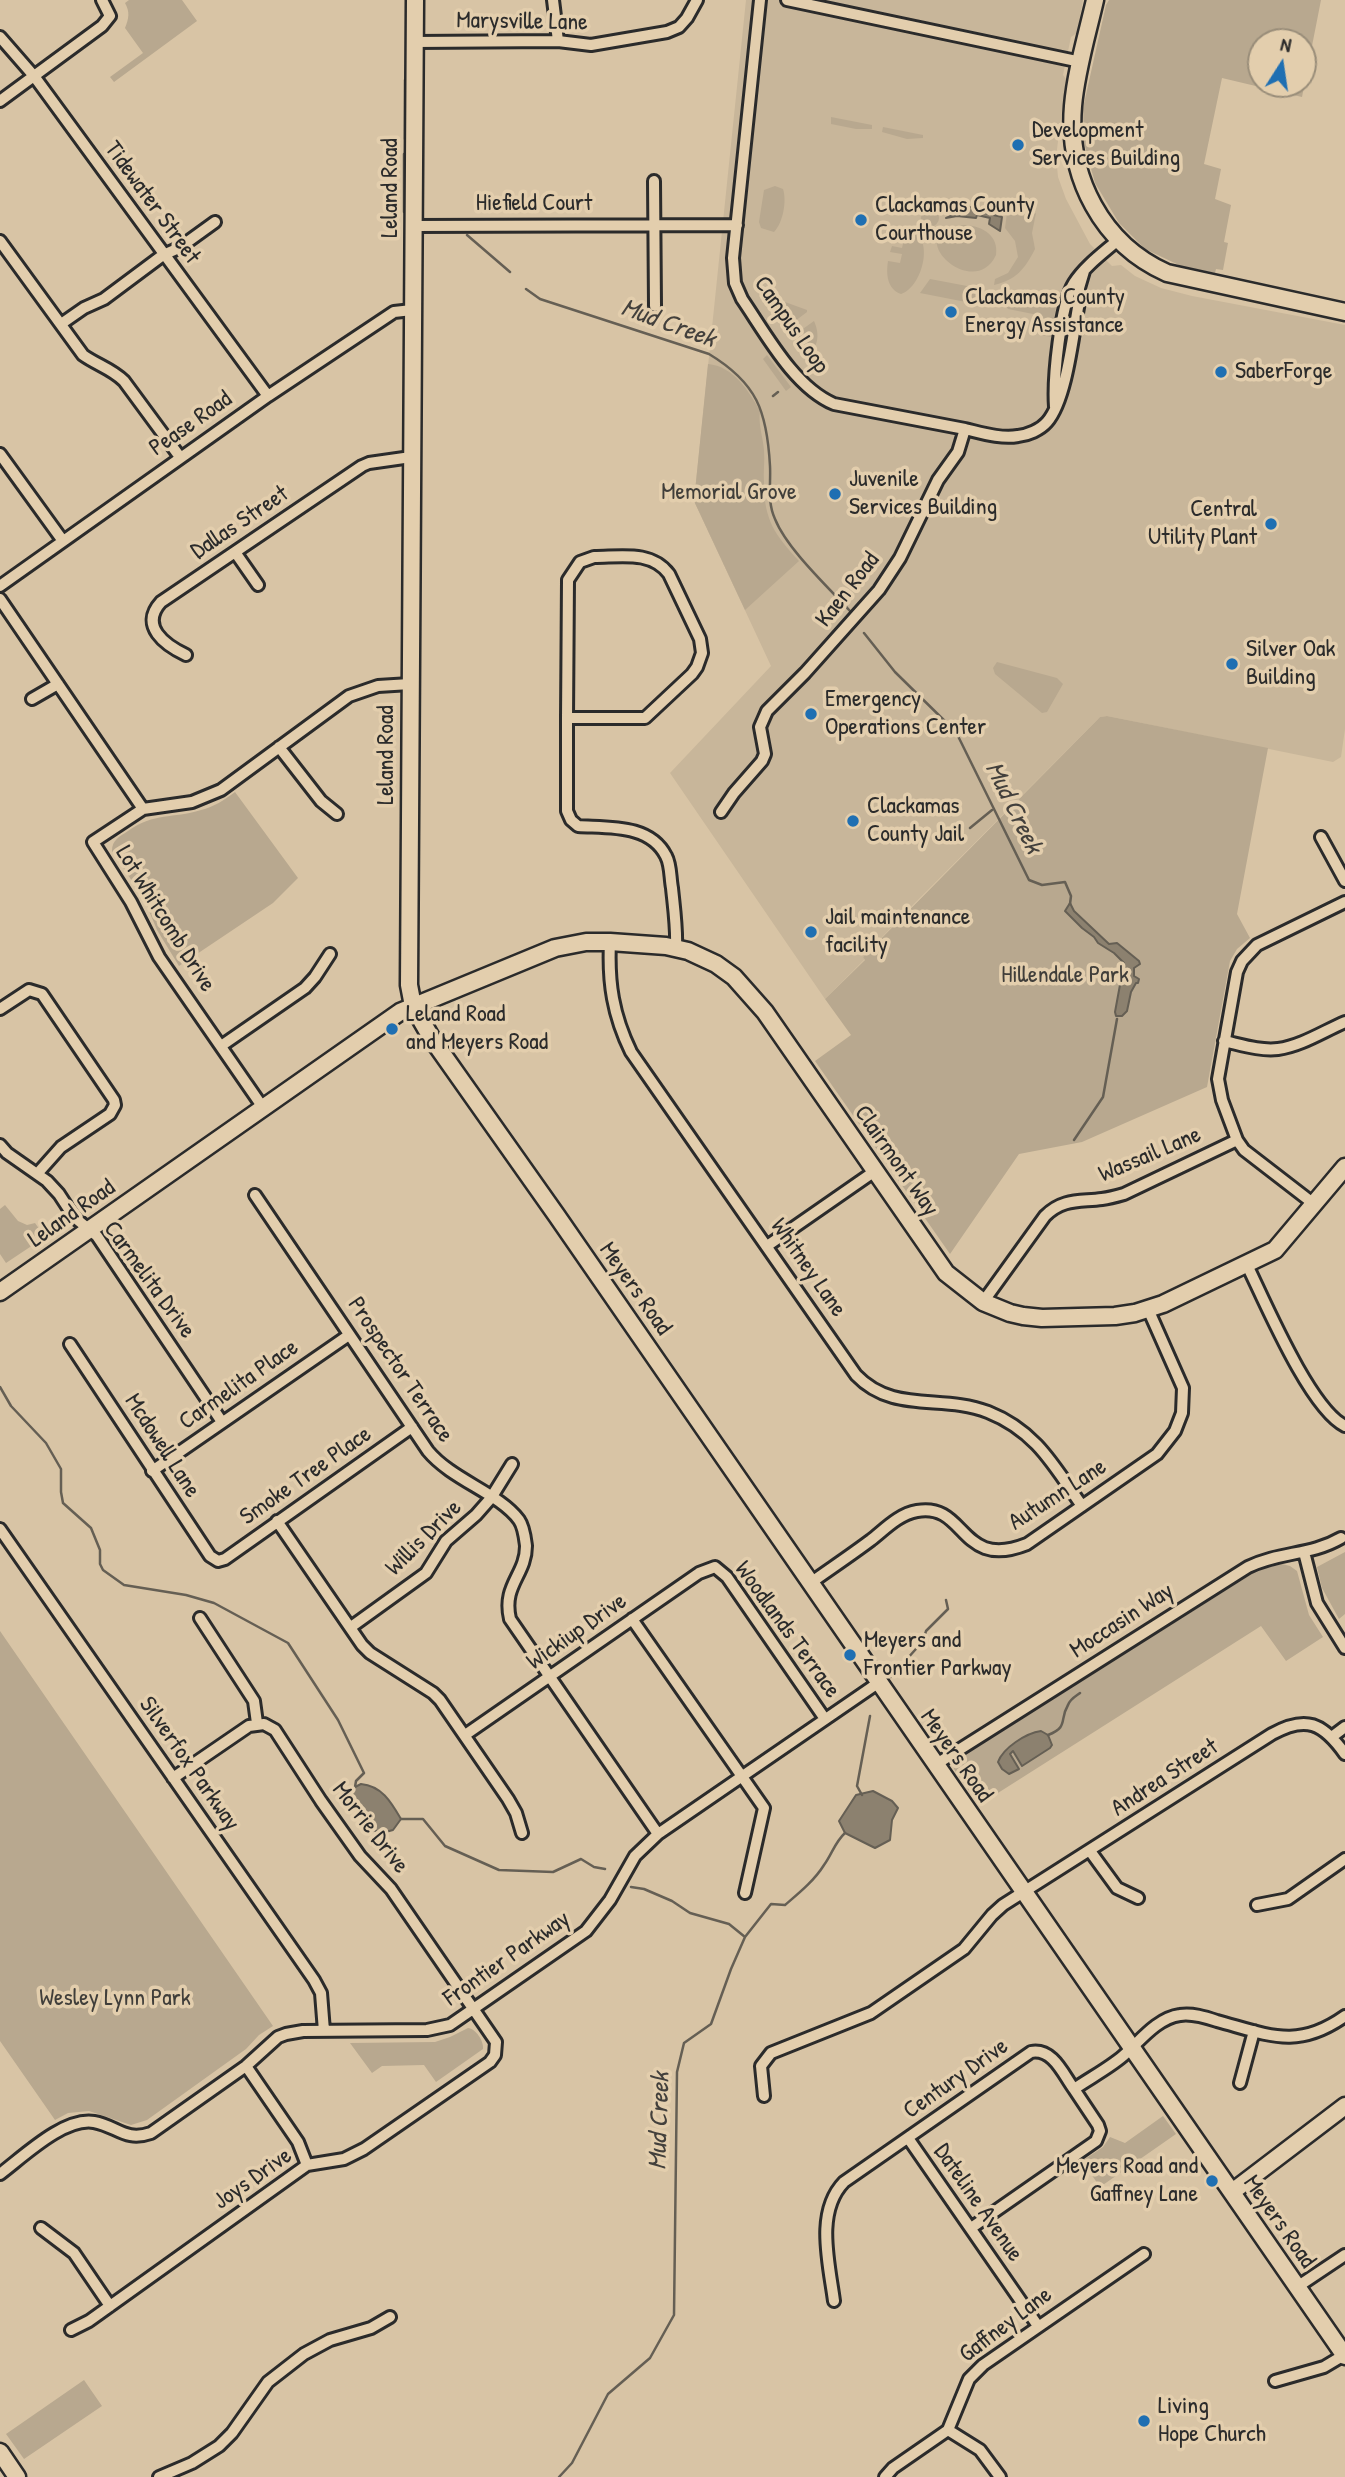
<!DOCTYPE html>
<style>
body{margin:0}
#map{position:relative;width:1345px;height:2477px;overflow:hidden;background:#d8c4a5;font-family:"Patrick Hand",sans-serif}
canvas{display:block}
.north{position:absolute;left:1247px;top:28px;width:70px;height:70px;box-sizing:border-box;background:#e3cead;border:2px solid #998d79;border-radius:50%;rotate:12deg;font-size:19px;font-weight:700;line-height:28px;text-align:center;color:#2b2b2b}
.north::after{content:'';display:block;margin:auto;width:24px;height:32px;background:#1f6fb2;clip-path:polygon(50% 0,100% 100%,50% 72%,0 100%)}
</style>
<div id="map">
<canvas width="1345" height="2477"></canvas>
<div class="north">N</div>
</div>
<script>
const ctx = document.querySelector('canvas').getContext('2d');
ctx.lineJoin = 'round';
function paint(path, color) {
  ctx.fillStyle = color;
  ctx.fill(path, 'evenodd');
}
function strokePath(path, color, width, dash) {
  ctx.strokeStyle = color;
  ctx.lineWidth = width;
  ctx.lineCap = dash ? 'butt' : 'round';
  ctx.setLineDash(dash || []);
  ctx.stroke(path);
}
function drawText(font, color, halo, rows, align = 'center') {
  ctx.font = font + ' "Patrick Hand",sans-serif';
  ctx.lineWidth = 7;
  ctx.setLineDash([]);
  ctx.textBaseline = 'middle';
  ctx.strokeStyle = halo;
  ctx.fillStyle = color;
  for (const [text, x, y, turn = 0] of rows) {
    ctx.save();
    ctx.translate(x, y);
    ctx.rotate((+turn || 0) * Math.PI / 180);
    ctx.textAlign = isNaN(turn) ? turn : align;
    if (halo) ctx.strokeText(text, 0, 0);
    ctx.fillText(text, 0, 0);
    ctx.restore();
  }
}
paint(new Path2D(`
 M 746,0 L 1083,0 L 1077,33 L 1071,37 L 1063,75 L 1066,79 L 1056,157 L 1058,177 L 1066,199 L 1090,244 L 1112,266 L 1121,265 L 1135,276 L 1161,288 L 1192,296 L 1345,325 L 1345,729 L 1341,757 L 1333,762 L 1107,716 L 1100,717 L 912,906 L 863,957 L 865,959 L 825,999 L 670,773 L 771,666 L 694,501 Z`), '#c8b69a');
paint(new Path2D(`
 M 129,0 L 182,0 L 197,21 L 114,82 L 110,77 L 143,53 L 125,28 C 129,18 130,12 125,3 Z
 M 1109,0 L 1321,0 L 1302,97 L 1222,78 L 1204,164 L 1221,169 L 1215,199 L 1231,205 L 1224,242 L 1228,243 L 1223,270 L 1216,269 L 1215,273 L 1181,266 L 1145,249 L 1119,223 L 1095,183 L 1084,143 L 1083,108 L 1106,5 ZM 1261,42 L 1303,42 L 1303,84 L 1261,84 Z
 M 831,117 L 872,125 L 872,129 L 856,129 L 831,124 Z
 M 883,127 L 923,135 L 923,138 L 907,139 L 882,132 Z
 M 775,186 L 783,189 C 787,201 783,223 774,232 L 761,228 L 759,222 L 764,190 Z
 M921 218a9 9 0 1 1 18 0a9 9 0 1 1-18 0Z
 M 1007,213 L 1027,217 L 1036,213 L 1032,233 L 1035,249 C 1025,269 1016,280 994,285 L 995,279 L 1008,273 L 1018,257 L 1015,241 L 1005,228 Z
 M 965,225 C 983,226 999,236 996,255 C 973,304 896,229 965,225 Z
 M 908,229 C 936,235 923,287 901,294 C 887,289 886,274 888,261 L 900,263 L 902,254 L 890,252 L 892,246 L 902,248 L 904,240 L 896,238 L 901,234 L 905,234 Z
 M 930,279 L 983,289 L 981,301 L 970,299 L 966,302 L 920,293 Z
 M 997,292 L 1050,302 L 1057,300 L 1051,337 L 1041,335 L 1043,316 L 1008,309 L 1005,305 L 995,303 Z
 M 785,302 L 807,310 L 807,312 L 787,327 L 782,324 L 770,308 L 776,303 Z
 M 814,321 C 820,334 819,349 805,355 L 793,336 Z
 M 767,355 L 791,387 L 786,391 L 763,359 Z
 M 708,364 C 733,366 749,391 760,411 C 758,424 763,437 764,450 C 765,461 763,472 764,483 C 764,520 775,535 799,561 L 745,610 L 694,501 Z
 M 997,662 L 1057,678 L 1063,684 L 1047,712 L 1042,713 L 995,674 L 993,668 Z
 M 1107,716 L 1268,748 L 1237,914 L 1250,938 L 1237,949 L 1230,961 L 1207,1087 L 1082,1142 L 1019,1154 L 950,1254 L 815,1061 L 851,1035 L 825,999 L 865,960 L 863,957 L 1100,717 Z
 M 235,792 L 298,878 L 273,903 L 179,966 L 157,930 L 144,899 L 112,851 C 112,840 119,837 128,831 C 155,812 172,819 201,810 C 214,807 224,800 235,792 Z
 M 5,1205 L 18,1221 L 27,1225 L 35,1223 L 45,1237 L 6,1263 L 0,1254 L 0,1209 Z
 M 1345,1552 L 1345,1614 L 1339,1619 L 1322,1588 L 1317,1567 Z
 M 1282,1564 L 1290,1566 L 1297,1571 L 1309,1615 L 1323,1637 L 1286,1661 L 1261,1626 L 979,1805 L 954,1769 L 953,1764 L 956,1760 L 1258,1570 Z
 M 0,1631 L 273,2026 L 259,2035 L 246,2049 L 147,2120 L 131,2125 L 89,2111 L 68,2113 L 55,2120 L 0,2041 Z
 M 468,2028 C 476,2029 484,2041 483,2049 L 436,2082 L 424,2065 L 382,2066 L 372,2073 L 350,2043 L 435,2042 L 450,2037 Z
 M 1163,2116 L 1176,2134 L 1100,2187 L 1082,2161 L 1103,2147 L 1110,2137 L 1125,2143 Z
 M 84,2380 L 102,2406 L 24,2459 L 6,2434 Z`), '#b8a88f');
const water = new Path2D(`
 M 970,207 L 986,208 L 985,213 L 1002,217 L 1000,231 L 989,224 L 990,218 L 977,215 L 976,218 L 957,216 L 946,218 L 958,213 L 958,209 Z
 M 1070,903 L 1074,911 L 1109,944 L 1117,943 L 1139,961 L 1140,964 L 1134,968 L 1134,976 L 1139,979 L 1138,983 L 1136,983 L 1131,992 L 1127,1011 L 1122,1016 L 1116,1016 L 1115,1012 L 1124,963 L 1114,953 L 1098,943 L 1094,937 L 1082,928 L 1065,911 Z
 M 1041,1731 L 1048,1735 L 1052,1745 L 1050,1748 L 1022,1766 L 1013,1751 L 1010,1754 L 1019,1769 L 1009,1774 L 1002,1769 L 998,1762 C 1003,1748 1026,1733 1041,1731 Z
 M 361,1784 C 382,1786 391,1802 401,1819 L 393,1830 L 382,1833 L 370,1829 L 349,1800 L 351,1789 Z
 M 873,1791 L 892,1801 L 898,1808 L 892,1820 L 890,1840 L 875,1848 L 845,1833 L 839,1821 L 856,1795 Z`);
paint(water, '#8c816f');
strokePath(water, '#655f54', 2);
strokePath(new Path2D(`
 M 405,139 L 405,80
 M 404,212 L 404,154
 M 467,235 L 510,272
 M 526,289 L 540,299 L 709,354 C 757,383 767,411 770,466 C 771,484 767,502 775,519 C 787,549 828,587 850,611
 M 773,396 L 778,392
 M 864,633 L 895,672 L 956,732 L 1029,880 L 1042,885 L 1065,882 L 1071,896 L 1070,904
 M 970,828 L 992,810
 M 1074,1140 L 1103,1097 L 1117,1019
 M 0,1387 L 11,1406 L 46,1443 L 61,1469 L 61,1492 L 63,1503 L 91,1528 L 100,1550 L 100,1564 L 103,1570 L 124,1585 L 186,1595 L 214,1603 L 288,1643 L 338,1720 L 364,1773 L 356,1781 L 355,1787
 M 891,1677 L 923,1641 L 926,1631 L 948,1609 L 946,1600
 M 1048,1735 C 1069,1727 1059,1720 1068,1705 C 1070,1699 1076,1696 1080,1693
 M 862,1795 L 857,1786 L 870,1716
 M 401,1819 L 423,1819 L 445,1846 L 499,1870 L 553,1872 L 581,1859 L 594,1867 L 605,1869
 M 631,1887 L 644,1889 L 672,1901 L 690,1913 L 729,1924 L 745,1937
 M 559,2477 L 572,2463 L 608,2394 L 650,2358 L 674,2315 L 677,2072 L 684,2043 L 711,2024 L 731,1969 L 745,1937 L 771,1904 L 785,1905 C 799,1893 814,1881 824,1865 C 832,1854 835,1842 845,1833`), '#655f54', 2.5);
const street = new Path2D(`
 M 553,0 L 558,41
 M 760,0 L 733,258 L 735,283 L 742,299 C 766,334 794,387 834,404 L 965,429
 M 787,0 L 1081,62
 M 0,37 L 34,76 L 268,396
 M 414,42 L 558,41 L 591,45 L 667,32 L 679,27 L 687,18 L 697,0
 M 0,101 L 102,26 L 110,16 L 102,0
 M 654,181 L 655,306
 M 413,226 L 737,225
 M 0,241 L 83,355 C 97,365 112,369 124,381 L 180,457
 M 61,324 L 84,308 L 104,299 L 163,255 L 179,248 L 215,222
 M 1055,407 C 1053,380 1060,305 1074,283 C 1085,266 1103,253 1118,240
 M 0,454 L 63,541
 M 235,552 L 258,585
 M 594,557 C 620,557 651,550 669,574 L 700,639 L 702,653 L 697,667 L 692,674 L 645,718 L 567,718 L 568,580 L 580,562 Z
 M 0,586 L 268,396 L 394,312 L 412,310
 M 0,599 L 143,809
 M 186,655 C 165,645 139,626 161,602 L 362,466 L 369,463 L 411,457
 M 32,699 L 58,684
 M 567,718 L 567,811 L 571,820 L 578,826 C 609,828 650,824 666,856 C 671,865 670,878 672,888 C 674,908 677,928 676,948
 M 279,747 L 321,801 L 337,814
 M 721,812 L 734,793 L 762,761 L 765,754 L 760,727 L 767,711 L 805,673 L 879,590 L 900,558 L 938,480 L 958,452 L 965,429 C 982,433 1001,439 1018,436 C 1028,435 1040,430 1047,422 C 1067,399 1073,333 1079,302 L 1079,288 L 1084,271
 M 1321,837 L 1345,881
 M 610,942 C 608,983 613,1015 631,1052 L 856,1375 C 893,1414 942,1394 988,1412 C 1036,1431 1054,1466 1082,1506
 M 0,1009 L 29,990 L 42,994 L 114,1100 L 115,1105 L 110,1114 L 61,1147 L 37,1174
 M 1224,1041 C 1242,1045 1260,1051 1278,1049 C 1301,1046 1324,1031 1345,1022
 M 221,1046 L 305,988 L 315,977 L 330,954
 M 264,1109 L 159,957 L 131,902 L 93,842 L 143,809 L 192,802 L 221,790 L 349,696 L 378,686 L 410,684
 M 0,1145 L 7,1153 L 47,1181 L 59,1194 L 74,1217 L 97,1236 L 222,1422
 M 255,1195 L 428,1451 C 452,1480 499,1493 519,1520 C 524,1527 525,1538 526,1546 C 526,1575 502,1585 510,1619 L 658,1834
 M 1314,1204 L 1244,1150 L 1237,1140 L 1222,1100 L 1218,1079 L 1237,972 L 1242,961 L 1257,945 L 1345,902
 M 767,1246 L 875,1171
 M 1247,1265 C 1265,1302 1310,1409 1345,1426
 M 983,1302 L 1045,1216 C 1063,1198 1080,1202 1102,1199 C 1110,1198 1117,1196 1124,1194 L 1237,1140
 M 70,1344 L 210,1556 L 218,1561 L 225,1559 L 412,1427
 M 152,1471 L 349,1335
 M 277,1521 L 362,1645 L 370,1653 L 433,1693 L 440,1700 L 508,1799 L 516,1813 L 522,1833
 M 0,1529 L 314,1980 L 321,1993 L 324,2031
 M 1304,1552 L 1317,1603 L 1345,1648
 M 809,1584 C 830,1569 851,1555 871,1540 C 885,1529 899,1514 917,1511 C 967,1502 959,1571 1027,1544 L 1157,1454 L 1175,1431 L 1182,1413 L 1183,1388 L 1148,1309
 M 200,1618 L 254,1701 L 257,1723
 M 632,1619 L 764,1808 L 745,1893
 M 351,1627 L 426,1573 L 446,1541 L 476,1515 L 491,1498 L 512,1464
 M 465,1735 L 699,1573 L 715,1567 L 727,1577 L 825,1719
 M 1333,1736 L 1345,1727
 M 935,1765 L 1248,1567 C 1281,1551 1310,1556 1341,1538
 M 1090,1851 L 1117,1888 L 1138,1898
 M 1257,1905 L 1288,1899 L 1345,1859
 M 246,2066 L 298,2142 L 307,2165
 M 1240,2083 L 1254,2031
 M 764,2096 L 761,2066 L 771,2053 L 871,2013 L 964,1949 L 992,1915 L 1003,1905 L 1272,1734 C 1306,1715 1323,1723 1345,1754
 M 908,2138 L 1038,2326
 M 0,2174 C 24,2156 64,2117 94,2122 C 117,2126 125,2142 151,2133 L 246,2066 L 278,2037 L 286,2034 L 303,2031 L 427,2030 L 450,2025 L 586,1931 L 610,1900 L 635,1856 L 658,1834 L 878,1683
 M 41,2228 L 74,2253 L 110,2306
 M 971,2228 L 1096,2141 L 1100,2131 L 1098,2125 L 1074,2089
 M 1297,2287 L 1345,2255
 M 834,2301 C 829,2263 815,2212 844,2182 L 1031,2052 C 1053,2048 1063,2074 1074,2089 C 1090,2078 1109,2068 1123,2056 C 1140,2041 1157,2018 1180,2015 C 1192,2013 1205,2017 1217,2021 C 1269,2035 1297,2050 1345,2016
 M 71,2330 L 89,2321 L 307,2165 L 344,2159 L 364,2149 L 490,2062 L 495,2055 L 496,2042 L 391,1889 L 360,1856 L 321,1801 L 275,1730 L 264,1724 L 249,1726 L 173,1778
 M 1275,2381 L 1324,2367 L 1344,2355
 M 948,2430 L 980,2450 L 1000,2477
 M 159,2477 L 192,2463 L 219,2446 L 232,2433 L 268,2382 L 304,2354 L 330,2340 L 371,2328 L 390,2317
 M 885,2477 L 893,2468 L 948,2430 L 969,2379 L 983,2365 L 1144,2254`);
const secondary = new Path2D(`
 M 415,0 L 409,985 L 413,1006 L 432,1039 L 557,1216 L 1345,2356
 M 1095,0 C 1087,35 1076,71 1073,106 C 1067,177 1102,244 1167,273 L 1345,312
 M 0,1292 L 400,1012 L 555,948 L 586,942 L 610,942 L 666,946 L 688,951 L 716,964 L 734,977 L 765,1012 L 946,1273 L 983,1302 L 1010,1313 L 1023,1316 L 1042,1318 L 1115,1316 L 1135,1313 L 1163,1304 L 1275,1250 L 1345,1167
 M 1232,2192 L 1345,2106
 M 0,2452 L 17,2477`);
strokePath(street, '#2b2b2b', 16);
strokePath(secondary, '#2b2b2b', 21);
strokePath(street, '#e3cead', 10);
strokePath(secondary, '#e3cead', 16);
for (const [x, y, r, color] of [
 [1018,145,7,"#1f6fb2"],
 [861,220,7,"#1f6fb2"],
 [951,312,7,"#1f6fb2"],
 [1221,372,7,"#1f6fb2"],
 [835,494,7,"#1f6fb2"],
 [1271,524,7,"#1f6fb2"],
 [1232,664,7,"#1f6fb2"],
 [811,714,7,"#1f6fb2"],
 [853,821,7,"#1f6fb2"],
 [811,932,7,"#1f6fb2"],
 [392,1029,7,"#1f6fb2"],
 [850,1655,7,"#1f6fb2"],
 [1212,2181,7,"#1f6fb2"],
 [1144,2421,7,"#1f6fb2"]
]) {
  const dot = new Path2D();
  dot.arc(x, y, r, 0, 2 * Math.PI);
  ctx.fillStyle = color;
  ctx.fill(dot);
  strokePath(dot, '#e3cead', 2.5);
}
drawText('24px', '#2b2b2b', '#e3cead', [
 ["Marysville Lane",522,22,1],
 ["Leland Road",391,188,-90],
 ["Tidewater Street",152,203,54],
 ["Hiefield Court",534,204],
 ["Campus Loop",791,325,55],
 ["Pease Road",191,424,-35],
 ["Dallas Street",240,523,-34],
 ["Kaen Road",848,590,-52],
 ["Leland Road",387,755,-90],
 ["Lot Whitcomb Drive",165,919,58],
 ["Wassail Lane",1150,1155,-23],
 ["Clairmont Way",896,1161,55],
 ["Leland Road",72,1214,-35],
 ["Whitney Lane",808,1268,55],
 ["Carmelita Drive",149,1280,54],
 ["Meyers Road",635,1289,55],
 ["Prospector Terrace",400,1370,56],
 ["Carmelita Place",239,1385,-35],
 ["Mcdowell Lane",162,1446,57],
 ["Smoke Tree Place",306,1476,-35],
 ["Autumn Lane",1058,1495,-33],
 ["Willis Drive",424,1538,-45],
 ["Moccasin Way",1122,1621,-33],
 ["Woodlands Terrace",787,1630,54],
 ["Wickiup Drive",577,1632,-35],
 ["Meyers Road",956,1756,55],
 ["Silverfox Parkway",189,1764,55],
 ["Andrea Street",1165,1778,-33],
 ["Morrie Drive",370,1828,52],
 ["Frontier Parkway",507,1959,-35],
 ["Century Drive",956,2079,-35],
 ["Joys Drive",253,2179,-35],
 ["Dateline Avenue",978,2203,55],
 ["Meyers Road",1279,2222,55],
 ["Gaffney Lane",1006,2325,-37]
]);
drawText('24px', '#2b2b2b', '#e3cead', [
 ["Development",1032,131],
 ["Services Building",1032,159],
 ["Clackamas County",875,206],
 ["Courthouse",875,234],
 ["Clackamas County",965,298],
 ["Energy Assistance",965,326],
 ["SaberForge",1235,372],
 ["Juvenile",849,480],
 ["Services Building",849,508],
 ["Central",1257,510,"right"],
 ["Utility Plant",1257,538,"right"],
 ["Silver Oak",1246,650],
 ["Building",1246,678],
 ["Emergency",825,700],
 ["Operations Center",825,728],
 ["Clackamas",867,807],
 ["County Jail",867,835],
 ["Jail maintenance",825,918],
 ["facility",825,946],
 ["Leland Road",406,1015],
 ["and Meyers Road",406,1043],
 ["Meyers and",864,1641],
 ["Frontier Parkway",864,1669],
 ["Meyers Road and",1198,2167,"right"],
 ["Gaffney Lane",1198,2195,"right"],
 ["Living",1158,2407],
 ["Hope Church",1158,2435]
], 'left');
drawText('24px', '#403e3a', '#e3cead', [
 ["Memorial Grove",729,493],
 ["Hillendale Park",1065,976],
 ["Wesley Lynn Park",115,1999]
]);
drawText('italic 26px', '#43403c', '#e3cead', [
 ["Mud Creek",668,324,20],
 ["Mud Creek",1013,808,64],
 ["Mud Creek",660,2121,-88]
]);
</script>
